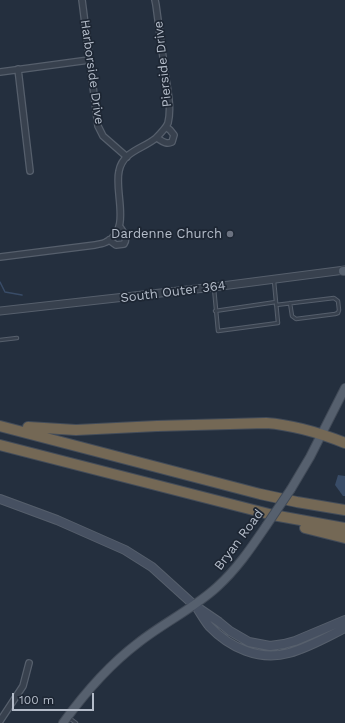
<!DOCTYPE html>
<style>
body{margin:0}
#map{position:relative;width:345px;height:723px;overflow:hidden;background:#242f3e;font-family:"Work Sans",sans-serif}
canvas{display:block}
.scale{position:absolute;left:12px;top:693px;width:82px;height:18px;box-sizing:border-box;border:2px solid #b4bcc9;border-top:0;padding-left:5px;font-size:12px;line-height:14px;white-space:nowrap;color:#b4bcc9;-webkit-text-stroke:3px #1d2633;paint-order:stroke}
</style>
<div id="map">
<canvas width="345" height="723"></canvas>
<div class="scale">100 m</div>
</div>
<script>
const ctx = document.querySelector('canvas').getContext('2d');
ctx.lineJoin = 'round';
function paint(path, color) {
  ctx.fillStyle = color;
  ctx.fill(path, 'evenodd');
}
function strokePath(path, color, width, dash) {
  ctx.strokeStyle = color;
  ctx.lineWidth = width;
  ctx.lineCap = dash ? 'butt' : 'round';
  ctx.setLineDash(dash || []);
  ctx.stroke(path);
}
function drawText(font, color, halo, rows, align = 'center') {
  ctx.font = font + ' "Work Sans",sans-serif';
  ctx.lineWidth = 3.5;
  ctx.setLineDash([]);
  ctx.textBaseline = 'middle';
  ctx.strokeStyle = halo;
  ctx.fillStyle = color;
  for (const [text, x, y, turn = 0] of rows) {
    ctx.save();
    ctx.translate(x, y);
    ctx.rotate((+turn || 0) * Math.PI / 180);
    ctx.textAlign = isNaN(turn) ? turn : align;
    if (halo) ctx.strokeText(text, 0, 0);
    ctx.fillText(text, 0, 0);
    ctx.restore();
  }
}
paint(new Path2D(`
 M 338,475 L 345,476 L 345,496 L 343,496 L 335,485 Z`), '#394c67');
strokePath(new Path2D(`
 M 0,282 L 5,292 L 22,295`), '#394c67', 1.5);
const service = new Path2D(`
 M 214,288 L 218,331 L 278,323 L 274,281
 M 276,305 L 334,298 L 338,301 L 339,310 L 338,313 L 335,314 L 296,319 L 292,316 L 290,303
 M 215,311 L 276,302
 M 0,340 L 17,338
 M 68,717 L 76,723`);
const minor = new Path2D(`
 M 82,0 L 98,126 L 103,136 L 127,157
 M 18,69 L 30,171
 M 0,72 L 89,60
 M 157,138 C 162,141 166,145 172,142 L 174,135 L 170,130 L 166,127
 M 109,240 L 116,245 L 124,244 C 128,238 124,233 120,227
 M 0,257 L 95,245 C 98,244 103,244 106,242 C 132,230 114,193 119,171 C 123,151 143,149 156,138 C 160,134 166,128 168,123 C 172,107 167,88 165,72 C 162,49 159,27 156,5 L 155,0
 M 0,721 L 23,686 L 29,663`);
const tertiary = new Path2D(`
 M 0,311 L 214,287 L 345,270`);
const secondary = new Path2D(`
 M 0,499 L 57,520 L 125,550 L 152,567 L 194,605 L 219,622 L 230,631 L 249,642 L 270,646 L 284,644 L 295,641 L 345,620
 M 197,608 C 201,614 205,621 209,626 C 230,648 259,661 289,653 C 308,648 327,637 345,628`);
const primary = new Path2D(`
 M 343,271 L 345,271
 M 291,489 L 310,457 L 345,388
 M 63,723 C 84,694 109,665 138,643 C 163,623 193,609 217,587 C 237,569 251,548 266,526`);
const motorway = new Path2D(`
 M 0,426 L 260,494 L 297,502 L 345,510
 M 28,427 L 76,430 L 157,426 L 266,423 C 294,425 320,433 345,443
 M 0,445 L 273,515 L 345,528
 M 305,528 L 345,538`);
strokePath(service, '#565f6c', 4.5);
strokePath(minor, '#565f6c', 8);
strokePath(tertiary, '#565f6c', 9);
strokePath(secondary, '#565f6c', 10);
strokePath(primary, '#414a57', 10);
strokePath(motorway, '#434c59', 12);
strokePath(service, '#38414e', 2.5);
strokePath(minor, '#38414e', 5.5);
strokePath(tertiary, '#38414e', 7);
strokePath(secondary, '#465061', 8);
strokePath(primary, '#56606e', 8);
strokePath(motorway, '#746855', 10);
const primaryBridge = new Path2D(`
 M 266,526 L 291,489`);
strokePath(primaryBridge, '#414a57', 10, []);
strokePath(primaryBridge, '#56606e', 8);
for (const [x, y, r, color] of [
 [230,234,4,"#6b7280"]
]) {
  const dot = new Path2D();
  dot.arc(x, y, r, 0, 2 * Math.PI);
  ctx.fillStyle = color;
  ctx.fill(dot);
  strokePath(dot, '#1d2633', 1.5);
}
drawText('13px', '#b4bcc9', '#1d2633', [
 ["Pierside Drive",163,64,-96],
 ["Harborside Drive",92,72,82],
 ["South Outer 364",173,292,-7],
 ["Bryan Road",239,540,-53]
]);
drawText('13px', '#b4bcc9', '#1d2633', [
 ["Dardenne Church",222,234]
], 'right');
</script>
